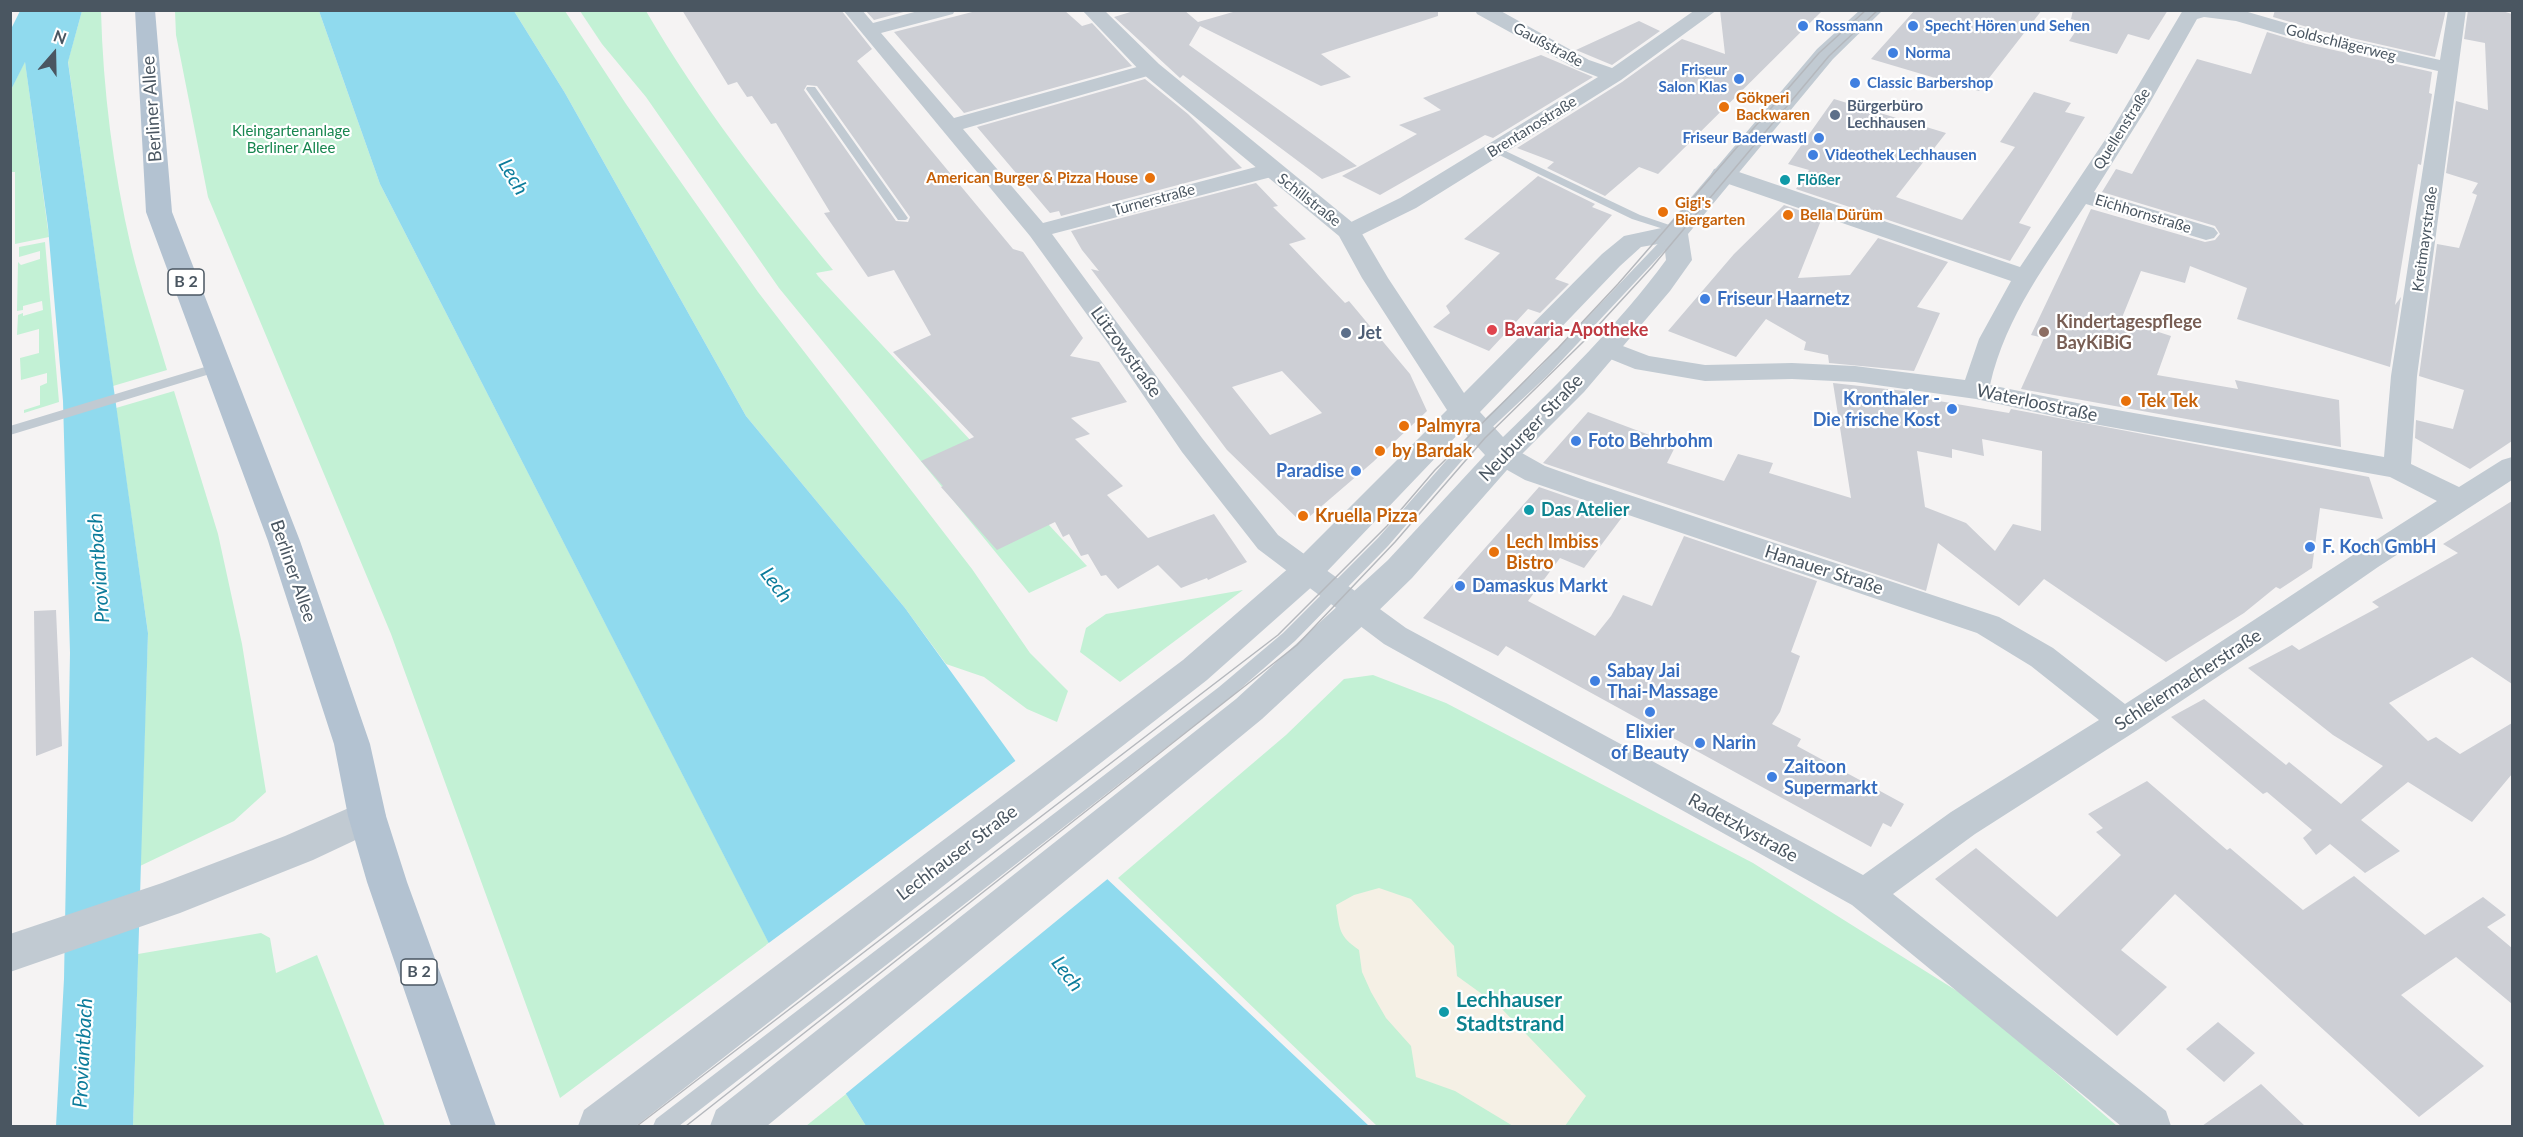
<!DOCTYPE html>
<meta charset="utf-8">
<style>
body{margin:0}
#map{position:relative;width:2523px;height:1137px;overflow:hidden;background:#f5f3f3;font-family:Lato,sans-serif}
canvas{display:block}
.frame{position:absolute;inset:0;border:12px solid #4a5661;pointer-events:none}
.north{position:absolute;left:24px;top:24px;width:60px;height:60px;-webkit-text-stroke:4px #fff;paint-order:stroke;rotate:20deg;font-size:16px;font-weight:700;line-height:24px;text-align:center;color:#4a5661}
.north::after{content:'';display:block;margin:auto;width:21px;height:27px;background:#4a5661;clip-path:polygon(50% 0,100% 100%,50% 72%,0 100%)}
</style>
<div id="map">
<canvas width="2523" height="1137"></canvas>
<div class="frame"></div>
<div class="north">N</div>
</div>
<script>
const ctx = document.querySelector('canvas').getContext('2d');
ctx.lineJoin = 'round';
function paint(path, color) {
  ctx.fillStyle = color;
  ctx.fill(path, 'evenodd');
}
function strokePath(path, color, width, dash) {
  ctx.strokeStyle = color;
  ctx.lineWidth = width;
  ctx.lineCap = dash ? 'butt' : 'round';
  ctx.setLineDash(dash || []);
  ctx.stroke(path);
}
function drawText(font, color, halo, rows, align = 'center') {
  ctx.font = font + ' Lato,sans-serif';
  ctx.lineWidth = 4.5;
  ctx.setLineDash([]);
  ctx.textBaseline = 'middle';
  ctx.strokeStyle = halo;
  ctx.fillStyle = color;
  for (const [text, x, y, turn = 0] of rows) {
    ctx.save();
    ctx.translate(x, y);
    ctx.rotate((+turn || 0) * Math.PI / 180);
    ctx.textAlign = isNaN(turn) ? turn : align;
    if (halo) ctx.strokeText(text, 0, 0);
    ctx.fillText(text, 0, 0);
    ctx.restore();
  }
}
paint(new Path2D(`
 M 82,11 L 101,11 C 103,89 113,170 131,247 C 141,288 155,329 167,370 L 113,386 L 68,61 Z
 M 175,11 L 319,11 L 380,184 L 769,943 L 560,1098 L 391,634 L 208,197 L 176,35 Z
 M 514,11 L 565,11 L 626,104 L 758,292 L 972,569 L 1030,653 L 1068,691 L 1057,722 L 1027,709 L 984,677 L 946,664 L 905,608 L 746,416 L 565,93 Z
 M 580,11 L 646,11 C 700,104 765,187 833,270 L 816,273 L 818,276 L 1087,566 L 1029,593 L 779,288 L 646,97 L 602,44 Z
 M 25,61 L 49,237 L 15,244 L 15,172 L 11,172 L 11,90 Z
 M 45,242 L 59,402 L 24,413 L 24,410 L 40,405 L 40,386 L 47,383 L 47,373 L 21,380 L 20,358 L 39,353 L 39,329 L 17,335 L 18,315 L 23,313 L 23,316 L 43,310 L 42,301 L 23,306 L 23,310 L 17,311 L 18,262 L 21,265 L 40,259 L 40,251 L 19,257 L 19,247 Z
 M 174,391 L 218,534 L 242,644 L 266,792 L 234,821 L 140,866 L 148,633 L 116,408 Z
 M 1243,590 L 1120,682 L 1080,652 L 1086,628 L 1106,614 Z
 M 1373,675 L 1446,703 L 1753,863 L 1973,1001 L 2117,1126 L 1377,1126 L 1118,878 L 1286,735 L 1344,679 Z
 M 261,933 L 270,938 L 276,973 L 317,955 L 385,1126 L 133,1126 L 138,954 Z
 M 846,1094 L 866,1126 L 806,1126 Z`), '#c3f1d5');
paint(new Path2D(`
 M 1379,888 L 1411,899 L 1454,946 L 1457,976 L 1500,1007 L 1586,1096 L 1565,1126 L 1513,1126 L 1455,1091 L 1416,1077 L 1411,1046 L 1386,1018 L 1371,992 L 1362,972 L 1359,950 C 1338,935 1340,930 1336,905 L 1354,895 Z`), '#f5f0e5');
paint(new Path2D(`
 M 20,11 L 82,11 L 68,62 L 148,633 L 133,1126 L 56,1126 L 64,979 L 70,653 L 63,401 L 48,227 L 25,62 L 11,90 L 11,29 Z
 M 319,11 L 514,11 L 565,93 L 746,416 L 905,608 L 1087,860 L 1369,1126 L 866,1126 L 846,1094 L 380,184 Z`), '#90daee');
paint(new Path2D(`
 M 1018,759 L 1090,858 L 1110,877 L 843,1096 L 766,945 Z`), '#f5f3f3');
paint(new Path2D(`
 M 682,10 L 841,10 L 872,49 L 857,61 L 1013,249 L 1023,252 L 1083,338 L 1070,356 L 1099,362 L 1127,402 L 1071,418 L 1090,434 L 1075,439 L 1123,486 L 1107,495 L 1148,538 L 1214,514 L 1247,562 L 1208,580 L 1207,578 L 1181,588 L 1158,565 L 1118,589 L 1106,575 L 1101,576 L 1088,554 L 1081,556 L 1069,534 L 1063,537 L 1055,522 L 997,550 L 941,487 L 943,486 L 921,461 L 974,437 L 893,352 L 931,335 L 894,270 L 868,277 L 824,213 L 830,212 L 776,123 L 771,124 L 752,96 L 747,97 L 737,82 L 728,85 ZM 807,85 L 817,86 L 910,217 L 908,222 L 896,221 L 804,90 Z
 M 865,10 L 911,10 L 874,20 Z
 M 980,10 L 1064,10 L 1082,26 L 1092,23 L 1132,66 L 964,113 L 894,32 Z
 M 1137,10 L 1184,10 L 1198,22 L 1240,10 L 1438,10 L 1438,16 L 1321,54 L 1351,77 L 1321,86 L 1200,26 L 1189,45 L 1357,166 L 1322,179 L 1183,75 L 1180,78 L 1114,17 Z
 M 1720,10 L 1823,10 L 1658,174 L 1639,167 L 1605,196 L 1547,168 L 1554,162 L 1517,148 L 1622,82 L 1682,39 L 1725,54 Z
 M 1915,10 L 2042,10 L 1979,91 L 1871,59 Z
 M 2073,10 L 2168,10 L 2149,40 L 2128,34 L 2117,54 L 2069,41 L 2082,22 L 2071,19 Z
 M 2275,10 L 2446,10 L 2435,57 L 2321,31 L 2273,17 Z
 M 2468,10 L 2499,10 L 2512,14 L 2512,441 L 2470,469 L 2415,438 L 2416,420 L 2453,429 L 2464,390 L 2419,376 L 2437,244 L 2459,248 L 2477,195 L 2472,193 L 2478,183 L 2446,173 L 2456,101 L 2488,110 L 2485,43 L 2464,39 Z
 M 1639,21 L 1660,31 L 1612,65 L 1576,50 Z
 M 2267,32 L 2307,44 L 2432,72 L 2429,93 L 2432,94 L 2421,165 L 2418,164 L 2395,305 L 2401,297 L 2390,367 L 2237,319 L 2247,288 L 2190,266 L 2185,283 L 2141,271 L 2121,320 L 2171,336 L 2157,375 L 2238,389 L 2235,380 L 2339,400 L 2341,447 L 2021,389 L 2044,338 L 2031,335 L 2091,209 L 2205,242 L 2215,240 L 2220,234 L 2215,226 L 2102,192 L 2116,169 L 2132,174 L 2197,59 L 2251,74 Z
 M 1541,55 L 1593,77 L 1493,138 L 1485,135 L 1380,195 L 1342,176 L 1417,134 L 1399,125 L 1441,110 L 1423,98 Z
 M 1145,79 L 1188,114 L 1242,168 L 1061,216 L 1059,211 L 1050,213 L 977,127 Z
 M 2034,92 L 2071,103 L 2065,112 L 2085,117 L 2019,223 L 2031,227 L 2010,261 L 1796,189 L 1809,170 L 1788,164 L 1834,99 L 1946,133 L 1896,197 L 1962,220 L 2015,147 L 2000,142 Z
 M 1538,176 L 1595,204 L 1592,207 L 1612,215 L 1555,279 L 1569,284 L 1540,313 L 1528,309 L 1489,351 L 1433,327 L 1450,313 L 1446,306 L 1500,253 L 1464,239 Z
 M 1256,183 L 1278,206 L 1273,207 L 1306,239 L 1289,244 L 1345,303 L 1349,301 L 1410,374 L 1427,411 L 1373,462 L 1302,523 L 1227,450 L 1091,269 L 1099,271 L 1082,250 L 1071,231 ZM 1282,371 L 1322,413 L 1270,435 L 1232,387 Z
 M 1784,205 L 1822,218 L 1798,278 L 1850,275 L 1878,238 L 1948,262 L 1917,307 L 1940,313 L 1914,371 L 1829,363 L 1828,355 L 1804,350 L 1806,342 L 1766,319 L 1736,357 L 1668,331 L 1734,254 Z
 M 1833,383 L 1905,391 L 1904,395 L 2009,413 L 2011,409 L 2369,477 L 2383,519 L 2320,508 L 2312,568 L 2280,589 L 2276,587 L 2244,613 L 2166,662 L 2044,579 L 2019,606 L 1938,543 L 1926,591 L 1543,463 L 1588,412 L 1676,445 L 1667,463 L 1724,481 L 1738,454 L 1773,463 L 1769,473 L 1851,498 ZM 1982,439 L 2042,451 L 2041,531 L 2013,524 L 1995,551 L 1966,523 L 1925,507 L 1917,451 L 1952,458 L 1952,449 L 1984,456 Z
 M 1539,487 L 1623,516 L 1584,568 L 1560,558 L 1528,601 L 1595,636 L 1611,616 L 1623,595 L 1652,606 L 1684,536 L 1817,581 L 1791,652 L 1800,656 L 1780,712 L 1772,724 L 1801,739 L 1797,746 L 1904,804 L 1891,827 L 1883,823 L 1871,847 L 1506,646 L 1498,656 L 1423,618 Z
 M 2512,501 L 2512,684 L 2472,657 L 2389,703 L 2428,741 L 2436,737 L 2460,754 L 2512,723 L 2512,774 L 2472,822 L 2408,782 L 2361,820 L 2400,851 L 2365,873 L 2330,844 L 2316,855 L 2303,838 L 2312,830 L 2267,792 L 2263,794 L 2171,717 L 2204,699 L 2286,765 L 2289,762 L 2341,804 L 2383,766 L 2333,735 L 2248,668 L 2292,645 L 2299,650 L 2379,607 L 2372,602 L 2458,553 L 2443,544 Z
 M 56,610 L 62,746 L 36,756 L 34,611 Z
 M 2147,781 L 2227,850 L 2230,848 L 2303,910 L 2354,876 L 2425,935 L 2483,897 L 2506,915 L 2487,927 L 2512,948 L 2512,1004 L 2456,957 L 2401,995 L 2484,1066 L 2419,1117 L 2175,894 L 2121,950 L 2167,987 L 2117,1036 L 1935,879 L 1976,848 L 2057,917 L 2121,855 L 2096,832 L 2103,828 L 2088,814 Z
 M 2218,1022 L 2255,1053 L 2224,1082 L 2186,1049 Z
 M 2261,1084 L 2305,1126 L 2202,1126 Z`), '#cdcfd5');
paint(new Path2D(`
 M 807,87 L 815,87 L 908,218 L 906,220 L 898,220 L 806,89 Z
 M 1495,146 L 1640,215 L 1684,230 L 1548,375 L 1484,435 L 1388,546 L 1295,641 L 1231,697 L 679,1126 L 653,1126 L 656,1119 L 1219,687 L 1283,633 L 1378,538 L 1474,429 L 1538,369 L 1670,231 L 1632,219 L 1491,151 L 1490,149 Z
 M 218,363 L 223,364 L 224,367 L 223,370 L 10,435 L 10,426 Z`), '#c1cad2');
paint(new Path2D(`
 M 843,10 L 862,10 L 873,23 L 922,10 L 955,10 L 953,14 L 881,33 L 954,118 L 1144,65 L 1158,65 L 1161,69 L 1158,73 L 963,129 L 1043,223 L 1271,163 L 1279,165 L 1282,170 L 1279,175 L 1052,234 L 1202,438 L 1278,535 L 1406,628 L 1863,875 L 1951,812 L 2099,720 L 2031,666 L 1977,633 L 1525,480 L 1493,462 L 1489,455 L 1493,448 L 1503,446 L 1513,448 L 1545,466 L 1587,481 L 1999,617 L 2053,648 L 2125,704 C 2230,637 2332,567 2437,501 L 2390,477 L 2077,421 L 1976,399 L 1855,382 L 1792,379 L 1705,381 L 1635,369 L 1598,354 L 1594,348 L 1598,342 L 1607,340 L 1649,356 L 1705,365 L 1792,363 L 1855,366 L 1965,380 L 1979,339 L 2011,281 L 1714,179 L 1711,174 L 1714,169 L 1722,167 L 1730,169 L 2020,267 L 2113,128 L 2183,10 L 2241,10 L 2320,33 L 2440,60 L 2448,10 L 2466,10 L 2417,376 L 2411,464 L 2459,487 L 2502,460 L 2512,457 L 2512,480 L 2378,567 L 2267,644 L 2136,731 L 1975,834 L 1893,894 L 2144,1093 L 2166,1111 L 2171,1126 L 2121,1126 L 1852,905 L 1384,644 L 1258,549 L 1182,452 L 1109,345 L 1030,236 ZM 2204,17 L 2236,21 L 2308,42 L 2438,71 L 2391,376 L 2384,457 L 2077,403 L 1990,385 C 2006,315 2048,262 2086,204 L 2206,240 L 2214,238 L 2218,233 L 2214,228 L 2094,192 L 2148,106 L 2197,19 Z
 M 1475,10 L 1499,10 L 1589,60 L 1612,68 L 1695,10 L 1717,10 L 1621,80 L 1416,208 L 1357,237 L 1349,239 L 1341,237 L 1337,232 L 1341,227 L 1400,198 L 1598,77 L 1575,68 L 1477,14 Z`), '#c1cad2');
paint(new Path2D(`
 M 1082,10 L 1104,10 L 1159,64 L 1358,227 L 1388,278 L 1464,393 L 1602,254 L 1624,236 L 1666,227 L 1817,49 L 1860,10 L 1883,10 L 1833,59 L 1688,234 L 1692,260 L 1670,291 L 1584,392 L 1514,462 L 1412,578 L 1370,619 L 1262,719 L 767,1126 L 710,1126 L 716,1110 L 1236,699 L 1388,560 L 1485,455 L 1462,430 L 1315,584 L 1207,680 L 636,1126 L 578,1126 L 584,1110 L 1183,660 L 1291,566 L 1447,410 L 1362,278 L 1339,236 L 1143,74 ZM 1664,243 L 1666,260 C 1619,324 1560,382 1503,437 L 1480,412 L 1620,266 L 1641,247 Z
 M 367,800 L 381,804 L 386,816 L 381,828 L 313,860 L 180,913 L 10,972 L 10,934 L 162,883 L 285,836 Z`), '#c1cad2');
paint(new Path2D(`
 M 135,10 L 155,10 L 172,212 L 300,541 L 370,744 L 386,816 L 407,882 L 496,1126 L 451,1126 L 367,882 L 348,816 L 334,744 L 268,541 L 146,212 Z`), '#b3c2d1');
strokePath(new Path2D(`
 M 637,1126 L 1278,635 L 1387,526 L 1435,470 L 1558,348 L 1618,284 L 1819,53 L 1866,10
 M 686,1126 L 1297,645 L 1395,542 L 1485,438 L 1583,342 L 1652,267 L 1829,56 L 1878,10`), '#b5b8bd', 1.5);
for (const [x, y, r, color] of [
 [1803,26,6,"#3f7fe0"],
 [1913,26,6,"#3f7fe0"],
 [1893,53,6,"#3f7fe0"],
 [1739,79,6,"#3f7fe0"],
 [1855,83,6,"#3f7fe0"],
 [1724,107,6,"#e8710a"],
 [1835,115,6,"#5c6f8a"],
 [1819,138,6,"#3f7fe0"],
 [1813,155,6,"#3f7fe0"],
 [1150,178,6,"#e8710a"],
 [1785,180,6,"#0f9aa8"],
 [1663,212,6,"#e8710a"],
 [1788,215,6,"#e8710a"],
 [1705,299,6,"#3f7fe0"],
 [1492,330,6,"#e0444e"],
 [2044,332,6,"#8d6e63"],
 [1346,333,6,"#5c6f8a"],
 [2126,401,6,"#e8710a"],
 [1952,409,6,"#3f7fe0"],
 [1404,426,6,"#e8710a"],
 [1576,441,6,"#3f7fe0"],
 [1380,451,6,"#e8710a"],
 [1356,471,6,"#3f7fe0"],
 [1529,510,6,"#0f9aa8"],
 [1303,516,6,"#e8710a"],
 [2310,547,6,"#3f7fe0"],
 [1494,552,6,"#e8710a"],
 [1460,586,6,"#3f7fe0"],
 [1595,681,6,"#3f7fe0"],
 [1650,712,6,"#3f7fe0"],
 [1700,743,6,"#3f7fe0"],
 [1772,777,6,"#3f7fe0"],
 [1444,1012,6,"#0f9aa8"]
]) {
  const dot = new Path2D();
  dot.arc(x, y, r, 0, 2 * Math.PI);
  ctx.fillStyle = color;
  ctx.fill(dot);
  strokePath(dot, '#fff', 2);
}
drawText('bold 15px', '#366cbe', '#fff', [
 ["Rossmann",1815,26],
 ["Specht Hören und Sehen",1925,26],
 ["Norma",1905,53],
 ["Friseur",1727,70,"right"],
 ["Salon Klas",1727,87,"right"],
 ["Classic Barbershop",1867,83],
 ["Friseur Baderwastl",1807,138,"right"],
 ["Videothek Lechhausen",1825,155]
], 'left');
drawText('15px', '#4a5661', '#fff', [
 ["Goldschlägerweg",2341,43,14],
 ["Gaußstraße",1548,45,28],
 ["Brentanostraße",1532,127,-32],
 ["Quellenstraße",2122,129,-58],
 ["Turnerstraße",1154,200,-15],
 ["Schillstraße",1309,200,38],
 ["Eichhornstraße",2143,214,17],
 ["Kreitmayrstraße",2425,239,-82]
]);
drawText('bold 15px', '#c56008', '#fff', [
 ["Gökperi",1736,98],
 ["Backwaren",1736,115],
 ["American Burger & Pizza House",1138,178,"right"],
 ["Gigi's",1675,203],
 ["Biergarten",1675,220],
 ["Bella Dürüm",1800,215]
], 'left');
drawText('bold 15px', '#4e5e75', '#fff', [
 ["Bürgerbüro",1847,106],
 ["Lechhausen",1847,123]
], 'left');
drawText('15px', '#17864f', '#fff', [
 ["Kleingartenanlage",291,131],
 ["Berliner Allee",291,148]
]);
drawText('bold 15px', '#0d838f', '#fff', [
 ["Flößer",1797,180]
], 'left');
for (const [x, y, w] of [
 [186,282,36],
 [419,972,36]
]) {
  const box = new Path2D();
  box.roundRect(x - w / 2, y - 13, w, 26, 4.5);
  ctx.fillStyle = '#fff';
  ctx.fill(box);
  strokePath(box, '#4a5661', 1.5);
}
drawText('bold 16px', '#4a5661', null, [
 ["B 2",186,282],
 ["B 2",419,972]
]);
drawText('18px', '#4a5661', '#fff', [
 ["Berliner Allee",152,109,-94],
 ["Lützowstraße",1126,352,54],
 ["Waterloostraße",2037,403,12],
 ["Neuburger Straße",1531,428,-46],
 ["Hanauer Straße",1824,570,18],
 ["Berliner Allee",293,571,71],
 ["Schleiermacherstraße",2188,680,-33],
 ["Radetzkystraße",1743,828,29],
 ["Lechhauser Straße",957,853,-37]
]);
drawText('bold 18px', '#366cbe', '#fff', [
 ["Friseur Haarnetz",1717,299],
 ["Kronthaler -",1940,399,"right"],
 ["Die frische Kost",1940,420,"right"],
 ["Foto Behrbohm",1588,441],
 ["Paradise",1344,471,"right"],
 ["F. Koch GmbH",2322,547],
 ["Damaskus Markt",1472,586],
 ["Sabay Jai",1607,671],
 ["Thai-Massage",1607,692],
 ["Elixier",1650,732,"center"],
 ["of Beauty",1650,753,"center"],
 ["Narin",1712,743],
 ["Zaitoon",1784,767],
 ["Supermarkt",1784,788]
], 'left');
drawText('bold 18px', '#785e54', '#fff', [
 ["Kindertagespflege",2056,322],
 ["BayKiBiG",2056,343]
], 'left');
drawText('bold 18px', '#be3a42', '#fff', [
 ["Bavaria-Apotheke",1504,330]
], 'left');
drawText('bold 18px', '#4e5e75', '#fff', [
 ["Jet",1358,333]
], 'left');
drawText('bold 18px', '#c56008', '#fff', [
 ["Tek Tek",2138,401],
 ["Palmyra",1416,426],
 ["by Bardak",1392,451],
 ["Kruella Pizza",1315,516],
 ["Lech Imbiss",1506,542],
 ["Bistro",1506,563]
], 'left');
drawText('bold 18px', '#0d838f', '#fff', [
 ["Das Atelier",1541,510]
], 'left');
drawText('italic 20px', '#0c7c9b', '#fff', [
 ["Lech",513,177,59],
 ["Proviantbach",99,568,-94],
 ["Lech",776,585,53],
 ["Lech",1067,974,53],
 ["Proviantbach",83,1053,-87]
]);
drawText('bold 21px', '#0d838f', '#fff', [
 ["Lechhauser",1456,1000],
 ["Stadtstrand",1456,1024]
], 'left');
</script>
